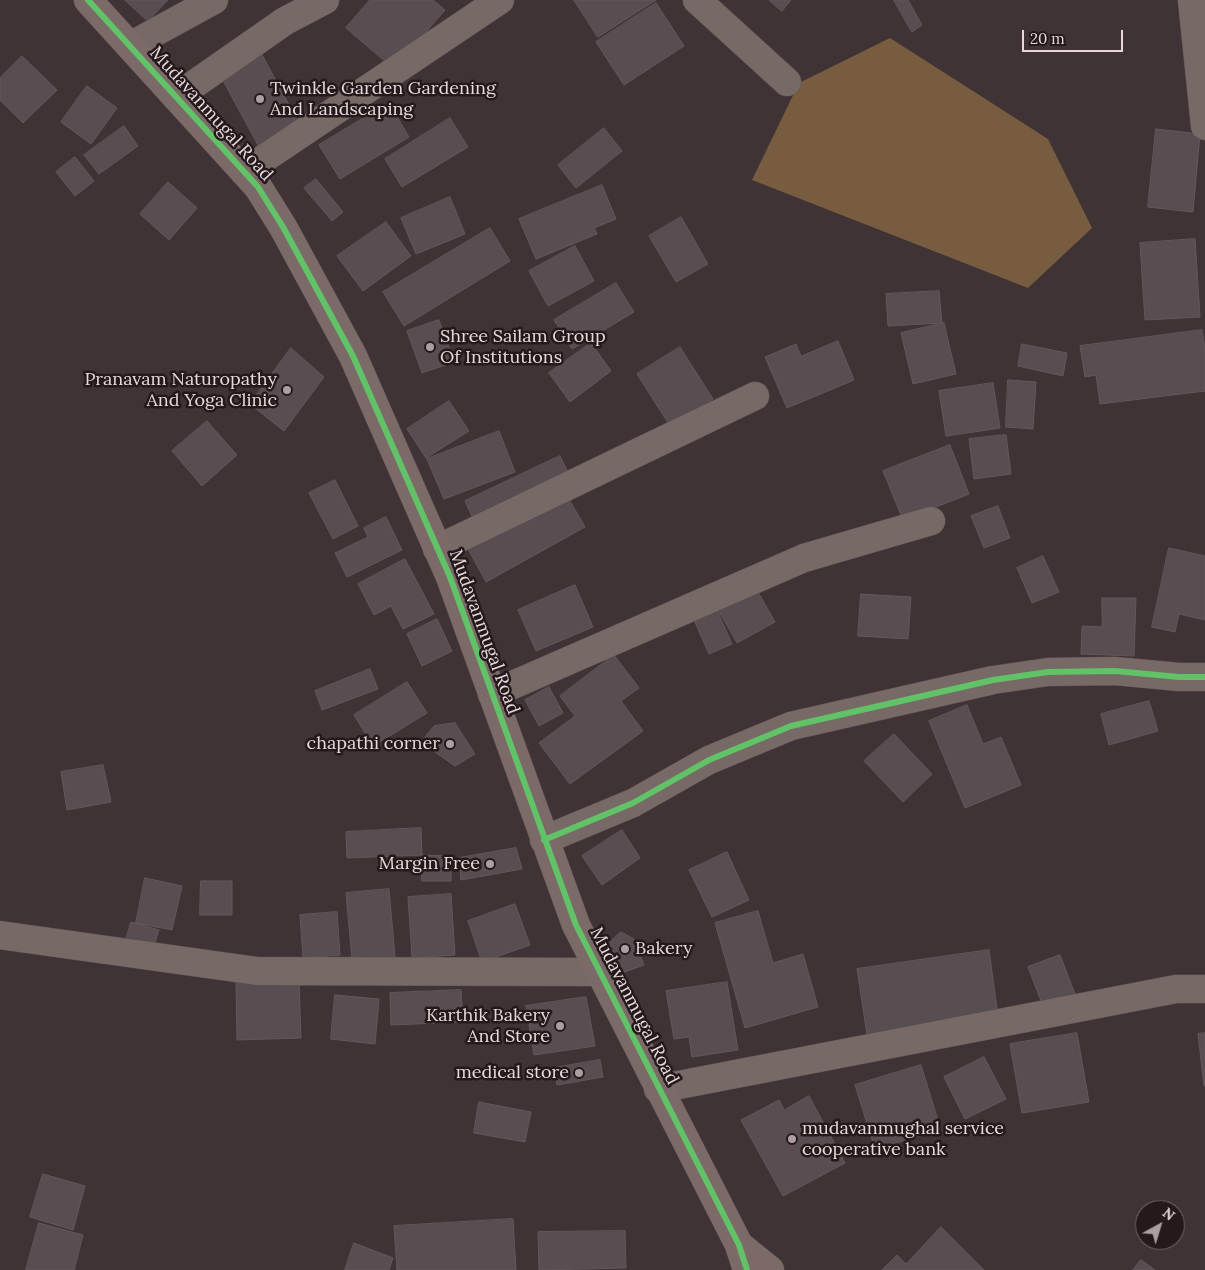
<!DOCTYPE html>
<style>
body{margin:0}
#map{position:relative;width:1205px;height:1270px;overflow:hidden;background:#403336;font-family:Lora,serif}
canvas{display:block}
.north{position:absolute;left:1135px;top:1200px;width:50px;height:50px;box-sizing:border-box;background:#24191b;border:1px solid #726568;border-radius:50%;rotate:39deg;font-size:14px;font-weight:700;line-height:20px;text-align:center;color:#e8d8db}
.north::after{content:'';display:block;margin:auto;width:18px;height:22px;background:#ad9ea1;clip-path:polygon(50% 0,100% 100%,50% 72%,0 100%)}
.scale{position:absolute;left:1022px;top:30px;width:101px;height:22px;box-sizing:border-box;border:2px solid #e8d8db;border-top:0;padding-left:6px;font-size:15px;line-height:18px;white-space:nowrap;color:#e8d8db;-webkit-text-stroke:4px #24191b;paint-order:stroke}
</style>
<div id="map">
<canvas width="1205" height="1270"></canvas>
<div class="north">N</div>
<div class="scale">20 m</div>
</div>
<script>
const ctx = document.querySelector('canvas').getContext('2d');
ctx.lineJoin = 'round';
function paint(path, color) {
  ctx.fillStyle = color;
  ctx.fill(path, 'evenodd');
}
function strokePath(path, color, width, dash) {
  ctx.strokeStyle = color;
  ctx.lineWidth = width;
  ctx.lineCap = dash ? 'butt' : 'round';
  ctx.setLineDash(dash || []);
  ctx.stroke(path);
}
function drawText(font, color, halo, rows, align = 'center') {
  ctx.font = font + ' Lora,serif';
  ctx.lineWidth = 5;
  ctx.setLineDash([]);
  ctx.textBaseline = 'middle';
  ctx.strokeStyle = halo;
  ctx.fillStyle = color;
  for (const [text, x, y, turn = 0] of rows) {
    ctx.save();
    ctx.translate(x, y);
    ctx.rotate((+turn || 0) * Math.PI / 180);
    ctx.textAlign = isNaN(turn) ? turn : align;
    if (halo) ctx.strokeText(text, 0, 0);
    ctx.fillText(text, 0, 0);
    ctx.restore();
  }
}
paint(new Path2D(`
 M 890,38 L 1048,139 L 1092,228 L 1028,288 L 752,180 L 799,83 Z`), '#775c40');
const building = new Path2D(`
 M 125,0 L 168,0 L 148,21 Z
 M 370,0 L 433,0 L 445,10 L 394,69 L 346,28 Z
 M 574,0 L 656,0 L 598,37 Z
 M 769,0 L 791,0 L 782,11 Z
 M 894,0 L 908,0 L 922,25 L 912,32 Z
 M 656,3 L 684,46 L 624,85 L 596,42 Z
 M 261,53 L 299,123 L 258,145 L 220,75 Z
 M 22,56 L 57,90 L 23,123 L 0,100 L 0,78 Z
 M 87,86 L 117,108 L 91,144 L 61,122 Z
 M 389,103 L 409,137 L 340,179 L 319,145 Z
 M 450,118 L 468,147 L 402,187 L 385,159 Z
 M 124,126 L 138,146 L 99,174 L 84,155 Z
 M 604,128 L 622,151 L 576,188 L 558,165 Z
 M 1156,129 L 1200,134 L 1193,212 L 1148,207 Z
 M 75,157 L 94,181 L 75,196 L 56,172 Z
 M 316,179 L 343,212 L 332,221 L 304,188 Z
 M 168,182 L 197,208 L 169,240 L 140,214 Z
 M 602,185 L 616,219 L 594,228 L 597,234 L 536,259 L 519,219 Z
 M 450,197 L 465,234 L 416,254 L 401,218 Z
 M 681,217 L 708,264 L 676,282 L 649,236 Z
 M 386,222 L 411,256 L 363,291 L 337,256 Z
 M 490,228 L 510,261 L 404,326 L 383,292 Z
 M 1195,239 L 1200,317 L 1145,320 L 1140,243 Z
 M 575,246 L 594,281 L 548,306 L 529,271 Z
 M 616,283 L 634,312 L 572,349 L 554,320 Z
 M 939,291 L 942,323 L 888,326 L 886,294 Z
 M 439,320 L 454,362 L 422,373 L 407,331 Z
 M 944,323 L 956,374 L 913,384 L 901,333 Z
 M 1202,330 L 1205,348 L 1205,391 L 1100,404 L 1096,375 L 1085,377 L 1080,346 Z
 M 838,341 L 854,380 L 787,408 L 765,357 L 796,344 L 801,356 Z
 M 591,343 L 611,371 L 570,402 L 549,373 Z
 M 1022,344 L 1067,353 L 1063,376 L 1018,366 Z
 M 680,347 L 713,399 L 670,426 L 637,374 Z
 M 291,348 L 324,377 L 284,431 L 250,404 Z
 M 1008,380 L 1036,382 L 1033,429 L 1006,427 Z
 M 993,383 L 1000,428 L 946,436 L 939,391 Z
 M 449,401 L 469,431 L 426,458 L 407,429 Z
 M 207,421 L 237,455 L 202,486 L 172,451 Z
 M 499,431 L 515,472 L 444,499 L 427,459 Z
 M 1006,435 L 1011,474 L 974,479 L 969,439 Z
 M 950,445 L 969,494 L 903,520 L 883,471 Z
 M 560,456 L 571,479 L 476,525 L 465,501 Z
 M 335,480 L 358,526 L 333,539 L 309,493 Z
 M 566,494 L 585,527 L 486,582 L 468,549 Z
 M 998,506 L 1010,538 L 984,548 L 971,516 Z
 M 386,517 L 402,550 L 347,577 L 335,553 L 368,537 L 364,528 Z
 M 1169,548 L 1205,556 L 1205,620 L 1179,614 L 1175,632 L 1152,627 Z
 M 1043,556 L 1059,592 L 1032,603 L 1017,568 Z
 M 405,559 L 434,614 L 403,629 L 391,606 L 374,615 L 358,584 Z
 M 575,585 L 593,627 L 536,651 L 518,610 Z
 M 754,585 L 775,622 L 737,643 L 716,606 Z
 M 861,594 L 911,597 L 908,639 L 858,636 Z
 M 1102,598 L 1136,598 L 1134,656 L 1081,654 L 1082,626 L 1102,627 Z
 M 717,610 L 732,644 L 709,654 L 694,620 Z
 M 437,619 L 452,651 L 422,666 L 407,634 Z
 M 614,655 L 639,688 L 621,701 L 643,731 L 570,784 L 539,743 L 575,716 L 560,696 Z
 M 370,669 L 378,689 L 322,710 L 315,691 Z
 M 407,682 L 427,713 L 373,746 L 354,715 Z
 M 549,687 L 563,713 L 539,726 L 525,700 Z
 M 1149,701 L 1158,731 L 1109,745 L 1101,714 Z
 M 967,705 L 983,744 L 1001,737 L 1021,785 L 965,808 L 929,721 Z
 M 455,723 L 475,754 L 455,766 L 435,752 L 425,737 L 434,726 Z
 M 894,734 L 932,774 L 903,802 L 864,761 Z
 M 103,765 L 111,802 L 67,810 L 61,772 Z
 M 421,828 L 422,855 L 347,858 L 346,832 Z
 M 622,830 L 640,858 L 602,885 L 582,856 Z
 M 516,848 L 522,869 L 461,880 L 459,858 Z
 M 727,852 L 749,900 L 712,917 L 689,870 Z
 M 422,855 L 451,856 L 451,881 L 422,881 Z
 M 145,878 L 182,886 L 172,930 L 136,923 Z
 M 201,881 L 232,881 L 232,915 L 200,915 Z
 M 389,889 L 395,957 L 352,960 L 346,893 Z
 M 451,894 L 455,955 L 412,958 L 408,897 Z
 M 515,904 L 530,945 L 482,962 L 468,921 Z
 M 758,911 L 773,963 L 803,954 L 818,1007 L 745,1028 L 715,923 Z
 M 337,912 L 340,955 L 303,958 L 300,915 Z
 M 131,922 L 159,930 L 151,955 L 124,947 Z
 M 621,932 L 634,939 L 644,965 L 619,974 L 609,943 Z
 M 989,950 L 998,1016 L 867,1035 L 857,969 Z
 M 1060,955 L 1075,994 L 1043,1006 L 1028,967 Z
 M 299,981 L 301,1038 L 237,1040 L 236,982 Z
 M 727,982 L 738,1050 L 692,1057 L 689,1037 L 674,1039 L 666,991 Z
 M 461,990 L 463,1022 L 391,1025 L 390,993 Z
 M 335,995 L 379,999 L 375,1044 L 331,1039 Z
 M 586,997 L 595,1046 L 534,1055 L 526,1006 Z
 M 1077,1033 L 1089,1102 L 1022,1113 L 1010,1044 Z
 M 1205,1033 L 1205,1086 L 1204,1086 L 1198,1034 Z
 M 984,1057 L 1006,1099 L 965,1119 L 944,1077 Z
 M 600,1060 L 603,1077 L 557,1085 L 554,1068 Z
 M 921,1065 L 941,1130 L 875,1149 L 855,1085 Z
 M 809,1096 L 845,1163 L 783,1196 L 741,1120 L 779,1100 L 784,1110 Z
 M 479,1102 L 531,1112 L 525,1142 L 474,1133 Z
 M 43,1174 L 85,1186 L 73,1230 L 30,1217 Z
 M 513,1219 L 516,1270 L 397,1270 L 394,1226 Z
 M 39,1223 L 83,1235 L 74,1270 L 26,1270 Z
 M 941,1227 L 984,1270 L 882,1270 L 897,1255 L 906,1264 Z
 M 625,1231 L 626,1268 L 539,1270 L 538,1232 Z
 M 354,1243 L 393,1258 L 389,1270 L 345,1270 Z
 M 1141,1260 L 1155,1270 L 1133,1270 Z`);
paint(building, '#584d51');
strokePath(building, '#62585c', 1);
const street = new Path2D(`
 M 697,0 L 787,82
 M 1192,0 L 1205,126
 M 130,46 L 214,0
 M 176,97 L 285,21 L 325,0
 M 244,172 L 500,0
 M 437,549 L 755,396
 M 492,694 L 804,558 L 931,521
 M 544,840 L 633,803 L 709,760 L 791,726 L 993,680 L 1048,672 L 1115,671 L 1179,677 L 1205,677
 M 0,935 L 257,971 L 599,972
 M 658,1089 L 1176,989 L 1205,989`);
const secondary = new Path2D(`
 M 88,0 L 258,187 L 283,227 L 353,356 L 450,577 L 576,925 L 739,1245 L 747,1270
 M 739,1245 L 770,1270`);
strokePath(street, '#5d5255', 29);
strokePath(secondary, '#5d5255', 29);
strokePath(street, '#776966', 28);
strokePath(secondary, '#7c6a69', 28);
strokePath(new Path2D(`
 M 88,0 L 258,187 L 283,227 L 353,356 L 450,577 L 576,925 L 739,1245 L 747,1270
 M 544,840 L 633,803 L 709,760 L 791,726 L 993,680 L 1048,672 L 1115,671 L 1179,677 L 1205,677`), '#61c268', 6);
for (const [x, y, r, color] of [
 [260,99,5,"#ad9ea1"],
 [430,347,5,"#ad9ea1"],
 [287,390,5,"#ad9ea1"],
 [450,744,5,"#ad9ea1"],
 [490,864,5,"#ad9ea1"],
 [625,949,5,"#ad9ea1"],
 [560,1026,5,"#ad9ea1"],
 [579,1073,5,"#ad9ea1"],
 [792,1139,5,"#ad9ea1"]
]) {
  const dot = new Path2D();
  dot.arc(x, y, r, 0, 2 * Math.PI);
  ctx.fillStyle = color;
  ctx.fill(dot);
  strokePath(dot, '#24191b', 2);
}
drawText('18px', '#e8d8db', '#24191b', [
 ["Twinkle Garden Gardening",270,89,"left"],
 ["And Landscaping",270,110,"left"],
 ["Shree Sailam Group",440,337,"left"],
 ["Of Institutions",440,358,"left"],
 ["Pranavam Naturopathy",277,380],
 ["And Yoga Clinic",277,401],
 ["chapathi corner",440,744],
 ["Margin Free",480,864],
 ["Bakery",635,949,"left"],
 ["Karthik Bakery",550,1016],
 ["And Store",550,1037],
 ["medical store",569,1073],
 ["mudavanmughal service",802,1129,"left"],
 ["cooperative bank",802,1150,"left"]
], 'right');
drawText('18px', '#e8d8db', '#24191b', [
 ["Mudavanmugal Road",211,114,48],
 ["Mudavanmugal Road",484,632,70],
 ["Mudavanmugal Road",634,1006,63]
]);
</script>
